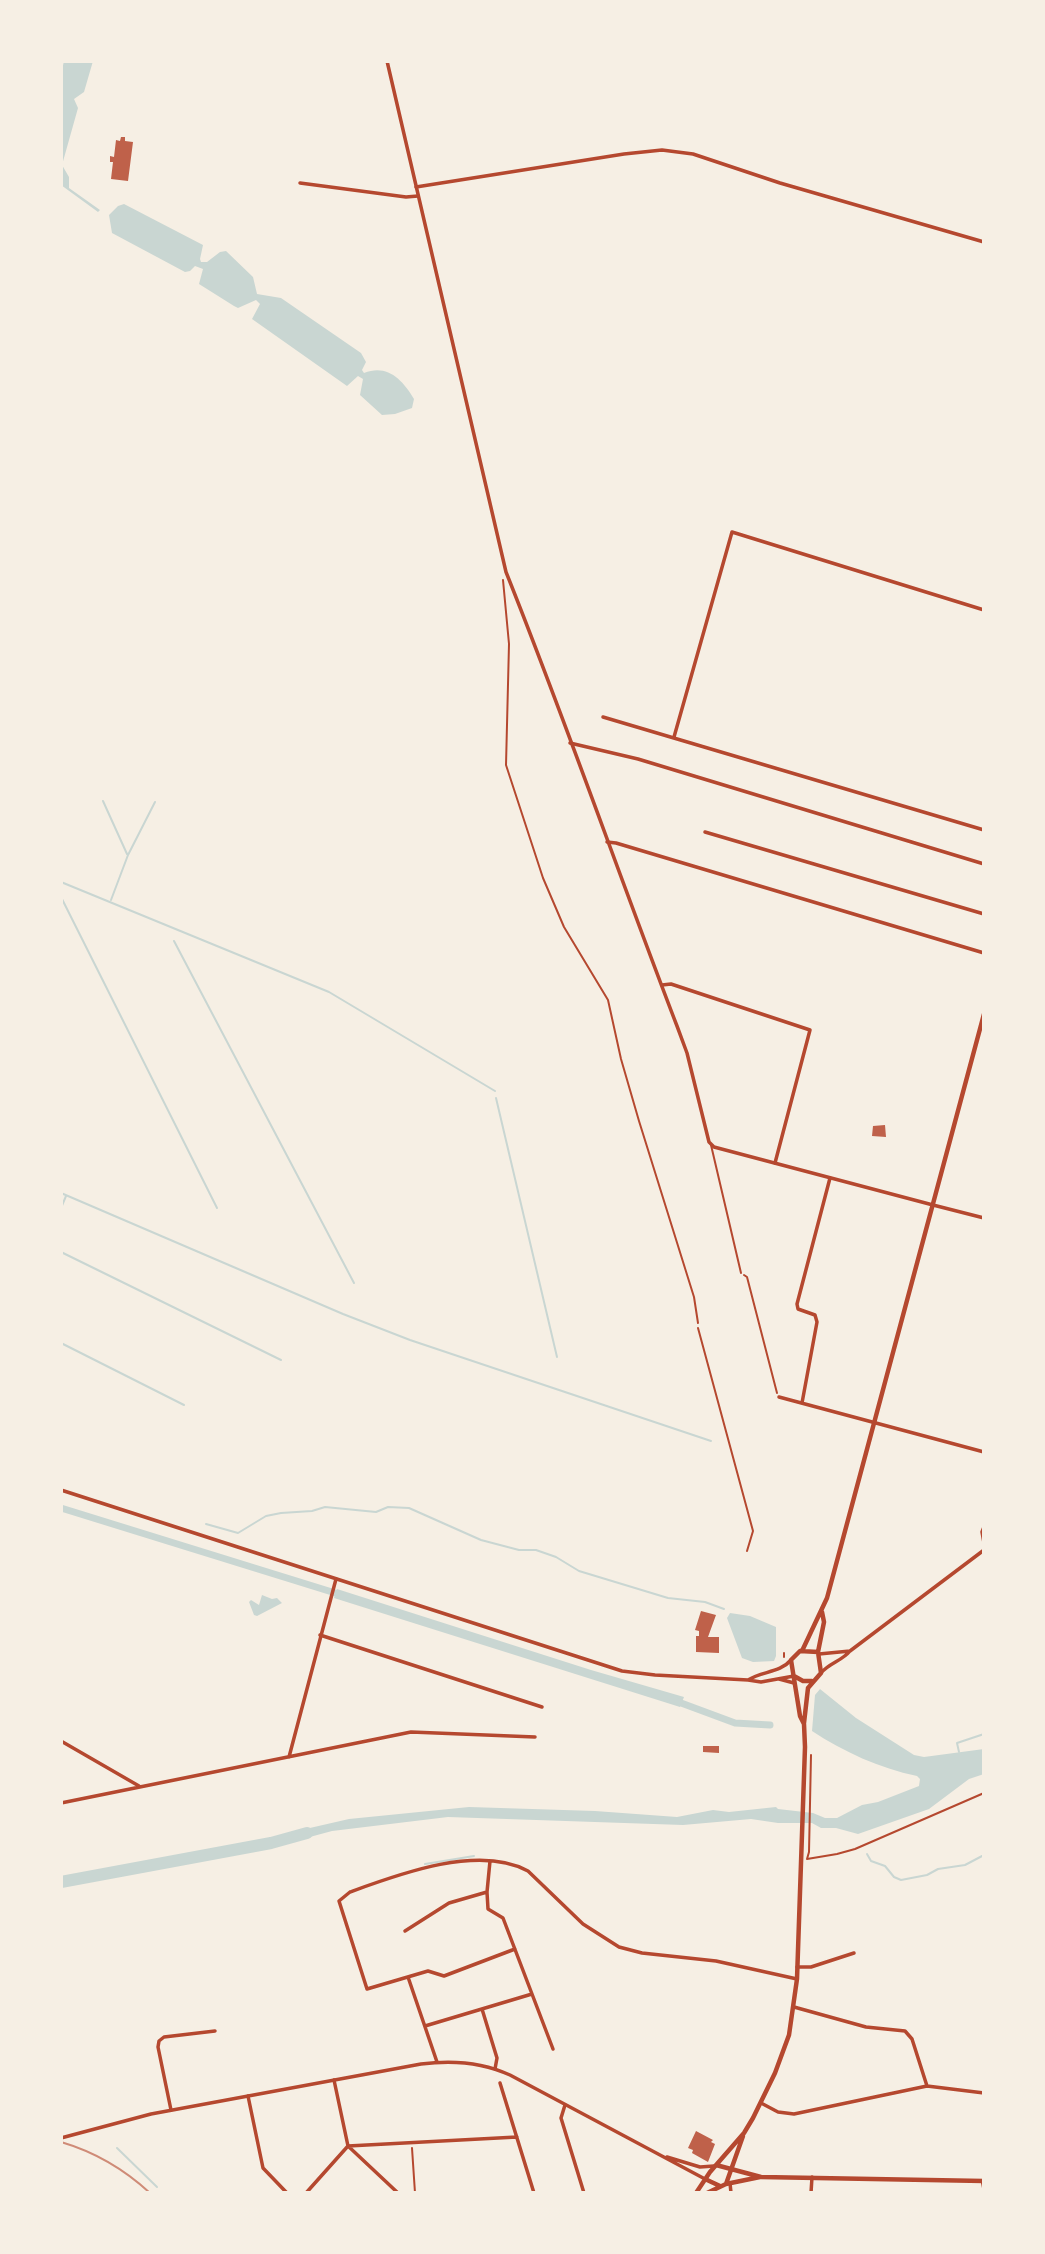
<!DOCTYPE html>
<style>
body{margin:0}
#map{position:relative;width:1045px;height:2254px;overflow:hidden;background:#f6efe4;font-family:"Fira Sans Condensed",sans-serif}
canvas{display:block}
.frame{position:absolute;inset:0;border:63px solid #f6efe4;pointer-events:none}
</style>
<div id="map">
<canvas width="1045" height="2254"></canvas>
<div class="frame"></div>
</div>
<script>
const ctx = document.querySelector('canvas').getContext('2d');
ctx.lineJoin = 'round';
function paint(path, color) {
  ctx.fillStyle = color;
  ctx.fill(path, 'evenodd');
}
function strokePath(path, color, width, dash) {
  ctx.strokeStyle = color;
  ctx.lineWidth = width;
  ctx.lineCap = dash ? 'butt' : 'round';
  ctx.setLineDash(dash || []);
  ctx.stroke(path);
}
paint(new Path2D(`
 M 64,61 L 93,61 L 84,92 L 74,99 L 78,108 L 62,165 L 69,177 L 69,188 L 100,210 L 98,212 L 61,185 L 61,74 Z
 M 124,204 L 203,245 L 200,259 L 201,262 L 207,262 L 220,252 L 226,251 L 253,277 L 257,294 L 281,298 L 361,353 L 366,362 L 362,370 L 364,373 C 387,364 402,379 414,399 L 412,408 L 395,414 L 382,415 L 360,395 L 363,379 L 358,376 L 347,386 L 252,319 L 260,304 L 256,300 L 238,308 L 234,306 L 199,284 L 203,269 L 195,266 L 190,271 L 185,272 L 112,233 L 109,215 L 118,206 Z
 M 337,1589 L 591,1670 L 684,1697 L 680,1707 L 334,1598 Z
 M 262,1595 L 272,1599 L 277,1598 L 282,1603 L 257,1616 L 254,1615 L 249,1602 L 251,1600 L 259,1605 Z
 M 730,1613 L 750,1616 L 776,1627 L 776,1656 L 774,1661 L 753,1662 L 742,1658 L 727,1618 Z
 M 820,1689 L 856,1718 L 914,1755 L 924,1757 L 984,1749 L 984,1774 L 969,1779 L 929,1809 L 858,1834 L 836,1828 L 821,1828 L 812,1823 L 778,1823 L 751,1819 L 683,1825 L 448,1817 L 332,1831 L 295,1841 L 288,1833 L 349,1819 L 469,1807 L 595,1811 L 677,1817 L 713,1810 L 729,1812 L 776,1807 L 778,1809 L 813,1813 L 825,1818 L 837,1818 L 862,1805 L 878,1802 L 919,1786 L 920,1779 L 917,1776 C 879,1768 844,1752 812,1731 L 815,1695 Z`), '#c9d6d2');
strokePath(new Path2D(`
 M 103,801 L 127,854
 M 61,882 L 329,992 L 495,1091
 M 61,897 L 217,1208
 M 111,900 L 128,855 L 155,802
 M 174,941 L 354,1283
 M 496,1098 L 557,1357
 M 61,1193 L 343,1314 L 410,1340 L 711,1441
 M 61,1208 L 66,1196
 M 61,1252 L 281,1360
 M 61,1343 L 184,1405
 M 206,1524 L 238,1533 L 266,1516 L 281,1513 L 312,1511 L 325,1507 L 376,1512 L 388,1507 L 409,1508 L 481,1540 L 519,1550 L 536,1550 L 556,1557 L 579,1571 L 668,1598 L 705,1602 L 724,1609
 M 959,1752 L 957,1743 L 984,1734
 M 867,1854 L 871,1861 L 885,1866 L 894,1877 L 901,1880 L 927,1875 L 938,1869 L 965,1865 L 984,1855
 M 425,1864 L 474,1856
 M 117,2148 L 157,2187`), '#c9d6d2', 2);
strokePath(new Path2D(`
 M 61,1508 L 345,1596
 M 673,1700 L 735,1723 L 770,1725`), '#c9d6d2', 7);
strokePath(new Path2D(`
 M 61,1882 L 271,1843 L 307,1833`), '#c9d6d2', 12);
paint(new Path2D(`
 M 121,137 L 125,137 L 125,141 L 133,142 L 128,181 L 111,179 L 113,162 L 110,162 L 110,156 L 114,157 L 116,140 L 120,141 Z
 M 885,1125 L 886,1137 L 872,1136 L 873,1126 Z
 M 701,1611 L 716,1615 L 708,1637 L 719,1637 L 719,1653 L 696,1652 L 696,1636 L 699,1636 L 699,1631 L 695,1630 Z
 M 703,1746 L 719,1746 L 719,1753 L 703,1752 Z
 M 696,2131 L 713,2140 L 711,2142 L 715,2144 L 708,2162 L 692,2153 L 693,2150 L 688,2148 Z`), '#bf614a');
strokePath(new Path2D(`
 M 503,580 L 509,644 L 506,765 L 543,878 L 564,927 L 608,1000 L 621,1059 L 639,1121 L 694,1297 L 698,1323
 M 744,1275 L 747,1277 L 777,1393
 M 784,1653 L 784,1657
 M 811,1755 L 809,1852 L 807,1859 L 837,1854 L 855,1849 L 984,1793
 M 412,2148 L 415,2193`), '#b5482f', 2);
strokePath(new Path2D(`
 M 711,1145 L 741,1273
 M 698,1328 L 753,1531 L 747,1551
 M 982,2183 L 984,2193`), '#b5482f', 2);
strokePath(new Path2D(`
 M 300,183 L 406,197 L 418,196
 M 416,187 L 624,154 L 662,150 L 693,154 L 780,183 L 984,242
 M 603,717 L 984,830
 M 674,737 L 732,532 L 984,610
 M 570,743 L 638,759 L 984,864
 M 705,832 L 984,914
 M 607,842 L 616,843 L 984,953
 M 662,985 L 671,984 L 810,1030 L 775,1163
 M 933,1205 L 984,1218
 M 779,1397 L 984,1452
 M 802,1403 L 817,1322 L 815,1315 L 798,1309 L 797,1304 L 830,1178
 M 984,1527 L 982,1532 L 984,1543
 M 320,1635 L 542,1707
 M 61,1741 L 139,1786
 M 289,1757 L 336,1579
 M 61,1803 L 411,1732 L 535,1737
 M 490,1861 L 487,1892 L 488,1909 L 503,1918 L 553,2049
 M 405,1931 L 449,1903 L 487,1892
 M 515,1949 L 444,1976 L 428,1971 L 367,1989 L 339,1901 L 350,1892 C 399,1874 479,1844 528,1871 L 583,1924 L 619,1947 L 642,1953 L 716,1961 L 797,1979
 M 797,1967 L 811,1967 L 854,1953
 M 408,1977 L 437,2062
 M 794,2007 L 866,2027 L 905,2031 L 912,2039 L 927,2086
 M 482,2009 L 497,2058 L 495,2069
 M 425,2026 L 532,1994
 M 334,2080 L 348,2146 L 398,2193
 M 500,2083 L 534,2193
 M 248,2096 L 263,2168 L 287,2193
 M 761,2103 L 778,2112 L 794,2114 L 927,2086 L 984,2093
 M 565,2105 L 561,2118 L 584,2193
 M 171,2110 L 158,2047 L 159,2041 L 164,2037 L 215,2031
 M 730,2183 L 731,2193
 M 306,2193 L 348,2146 L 517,2137
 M 811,2193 L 812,2177`), '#b5482f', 3.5);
strokePath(new Path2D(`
 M 387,61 L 506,572 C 566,722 619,875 677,1026 L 687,1053 L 709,1142 L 714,1147 L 933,1205
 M 61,1490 L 622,1671 L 655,1675 L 748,1680 L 761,1682 L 794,1676
 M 819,1654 L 850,1651
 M 821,1673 C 829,1663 842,1661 850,1651 L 984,1550
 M 779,1679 L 794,1683
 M 748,1680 C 762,1671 780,1673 791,1660
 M 61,2138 L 151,2114 L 421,2064 C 451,2060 482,2062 510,2075 L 705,2179
 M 667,2157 L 700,2167 L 714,2166`), '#b5482f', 3.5);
strokePath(new Path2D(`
 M 802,1651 L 827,1598 L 984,1014
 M 818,1652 L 824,1622 L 822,1612
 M 794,1676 L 803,1681 L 812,1681
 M 804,1723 L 808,1688 L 821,1673 L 818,1652
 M 716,2165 L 761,2177 L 984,2181
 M 705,2179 L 720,2186
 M 726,2184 L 760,2177
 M 696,2193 L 710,2172 L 744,2133 L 753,2118 L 775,2073 L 789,2035 L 797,1979 L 805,1747 L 804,1724 L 800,1716 L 791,1660 L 800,1651 L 818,1652
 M 707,2193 L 726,2184 L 743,2136`), '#b5482f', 4.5);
strokePath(new Path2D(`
 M 61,2142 C 95,2152 124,2169 150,2193`), '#cf8b77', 2);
</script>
